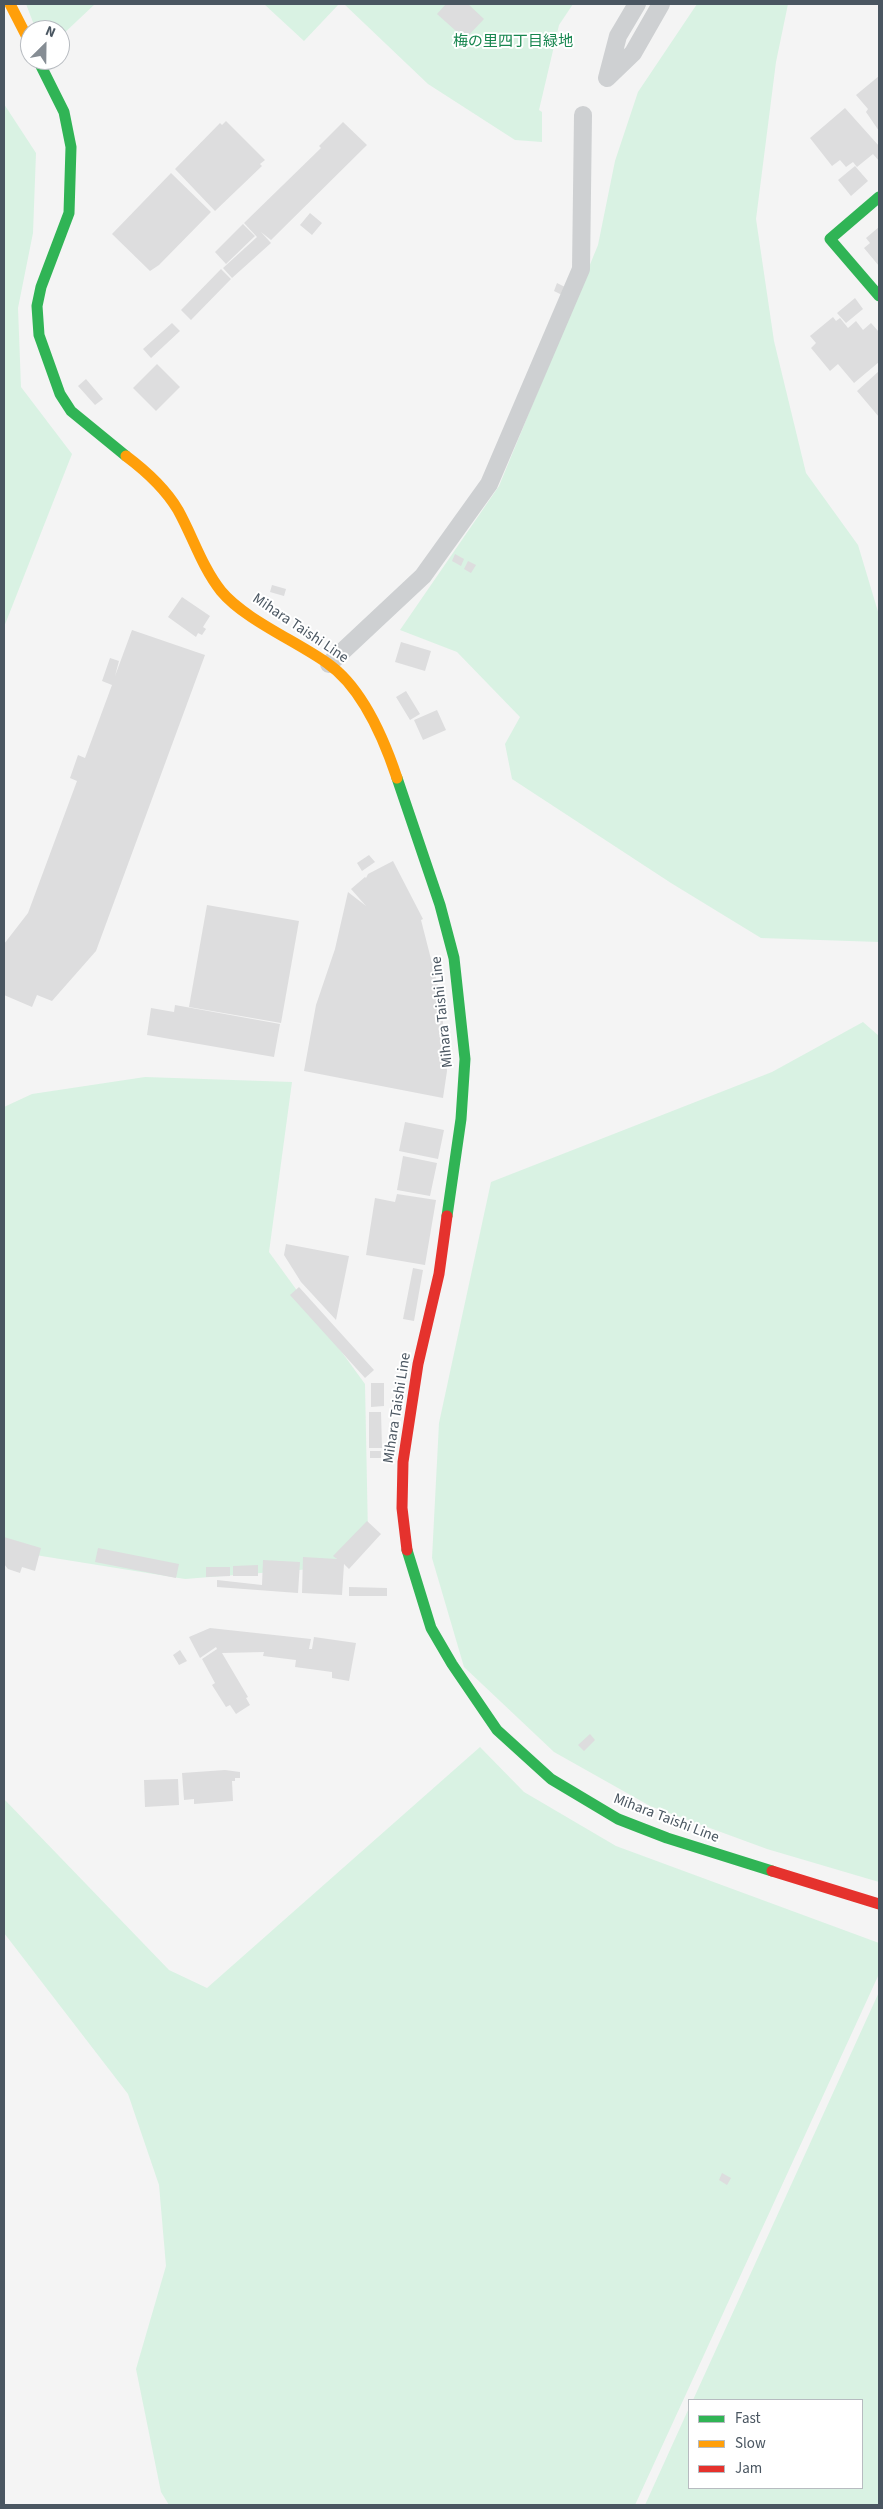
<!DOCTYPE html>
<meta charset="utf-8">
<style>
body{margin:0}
#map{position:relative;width:883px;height:2509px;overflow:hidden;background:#f4f4f4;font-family:"Source Sans 3",sans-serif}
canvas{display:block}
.frame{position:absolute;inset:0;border:5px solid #4a5661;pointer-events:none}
.legend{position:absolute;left:688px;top:2399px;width:175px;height:90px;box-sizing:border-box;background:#fff;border:1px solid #b7bbc0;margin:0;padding:6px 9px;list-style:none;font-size:15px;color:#4a5661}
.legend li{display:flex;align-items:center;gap:10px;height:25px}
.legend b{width:25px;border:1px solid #b7bbc0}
.north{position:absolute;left:20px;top:20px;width:50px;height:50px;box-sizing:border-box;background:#fff;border:1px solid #b7bbc0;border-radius:50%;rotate:23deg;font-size:14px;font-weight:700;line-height:20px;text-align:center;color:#4a5661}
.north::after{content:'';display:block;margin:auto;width:18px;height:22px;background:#868d94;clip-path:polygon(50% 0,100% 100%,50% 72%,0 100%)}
</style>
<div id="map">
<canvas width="883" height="2509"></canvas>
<div class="frame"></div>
<ul class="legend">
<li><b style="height:6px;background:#30b455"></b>Fast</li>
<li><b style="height:6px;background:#ff9f0a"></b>Slow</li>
<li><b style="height:6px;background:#e5322d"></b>Jam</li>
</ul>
<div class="north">N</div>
</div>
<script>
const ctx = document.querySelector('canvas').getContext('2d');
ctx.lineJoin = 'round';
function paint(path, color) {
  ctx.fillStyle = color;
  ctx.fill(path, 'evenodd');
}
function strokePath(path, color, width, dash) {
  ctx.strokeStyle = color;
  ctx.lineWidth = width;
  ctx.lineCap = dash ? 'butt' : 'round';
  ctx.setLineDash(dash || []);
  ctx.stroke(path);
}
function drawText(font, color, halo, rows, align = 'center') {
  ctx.font = font + ' "Source Sans 3","Noto Sans JP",sans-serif';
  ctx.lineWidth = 4;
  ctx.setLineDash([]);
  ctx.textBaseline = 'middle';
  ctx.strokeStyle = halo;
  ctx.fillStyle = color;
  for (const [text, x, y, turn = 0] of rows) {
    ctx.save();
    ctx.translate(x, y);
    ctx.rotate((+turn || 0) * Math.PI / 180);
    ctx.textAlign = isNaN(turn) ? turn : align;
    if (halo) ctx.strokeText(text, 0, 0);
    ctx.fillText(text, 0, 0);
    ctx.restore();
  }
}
paint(new Path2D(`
 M 26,4 L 95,4 L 60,37 L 60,30 L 36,30 Z
 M 264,4 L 339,4 L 304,41 Z
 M 344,4 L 573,4 L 559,25 L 539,110 L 542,112 L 542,142 L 515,140 L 428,84 Z
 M 697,4 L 788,4 L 776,62 L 756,219 L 774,341 L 806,473 L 858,545 L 879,615 L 879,942 L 761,938 L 671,883 L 512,779 L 505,744 L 520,717 L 457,652 L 400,630 L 499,486 L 598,245 L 615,161 L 638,92 Z
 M 4,104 L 36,153 L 33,233 L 18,308 L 21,387 L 72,454 L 4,627 Z
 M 863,1022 L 879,1036 L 879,1882 L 767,1849 L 650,1806 L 554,1752 L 464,1667 L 432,1558 L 439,1423 L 491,1182 L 772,1072 Z
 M 145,1077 L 292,1082 L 269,1252 L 365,1384 L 368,1535 L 324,1568 L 185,1579 L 4,1550 L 4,1107 L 32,1094 Z
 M 480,1747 L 524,1792 L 616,1846 L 879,1943 L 879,1974 L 635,2505 L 169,2505 L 161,2492 L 136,2369 L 166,2266 L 159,2185 L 128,2094 L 4,1933 L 4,1799 L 169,1970 L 207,1988 Z
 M 879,1992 L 879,2505 L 645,2505 L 689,2408 L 689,2488 L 862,2488 L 862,2400 L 693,2400 Z`), '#d9f2e3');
paint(new Path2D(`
 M 446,4 L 468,4 L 484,19 L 465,39 L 437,14 Z
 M 879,76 L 879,131 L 866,112 L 868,109 L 856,95 Z
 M 845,108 L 879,146 L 879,161 L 873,154 L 857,167 L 853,162 L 846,167 L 840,160 L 832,166 L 810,138 Z
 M 226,121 L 265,160 L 260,164 L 262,166 L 215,211 L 175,169 L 220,123 L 222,125 Z
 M 343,122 L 367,145 L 271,240 L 261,232 L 271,243 L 232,278 L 223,268 L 257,237 L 244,223 L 321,148 L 319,146 Z
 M 855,166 L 868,181 L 851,196 L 838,180 Z
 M 171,173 L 211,212 L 159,265 L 150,271 L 112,234 Z
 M 310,213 L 322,223 L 312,235 L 300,225 Z
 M 243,224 L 255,236 L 226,264 L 215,252 Z
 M 879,227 L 879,266 L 864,248 L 870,243 L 866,238 Z
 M 221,269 L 231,279 L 191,320 L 181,310 Z
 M 557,283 L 567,288 L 564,296 L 554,291 Z
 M 855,298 L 863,309 L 846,323 L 837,313 Z
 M 833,317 L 836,321 L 840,318 L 848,328 L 856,321 L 863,330 L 871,323 L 879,332 L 879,362 L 854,383 L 838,364 L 830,371 L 811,348 L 816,343 L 810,336 Z
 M 172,323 L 180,331 L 151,358 L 143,349 Z
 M 157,364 L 180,387 L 156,411 L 133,388 Z
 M 879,371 L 879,417 L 857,391 Z
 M 86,379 L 103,399 L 95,405 L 78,386 Z
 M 455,554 L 464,559 L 461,566 L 452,561 Z
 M 468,561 L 476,565 L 471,573 L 464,569 Z
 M 272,585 L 286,589 L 284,596 L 270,592 Z
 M 182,597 L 210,616 L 203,627 L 206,629 L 202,635 L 198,633 L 196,637 L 168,617 Z
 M 132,630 L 205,655 L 96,951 L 52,1001 L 37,995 L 32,1007 L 4,995 L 4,944 L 28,913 L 77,781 L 70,778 L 78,755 L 85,758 L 112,685 L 102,681 L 110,658 L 119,661 L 115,676 Z
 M 401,642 L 431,651 L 425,671 L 395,662 Z
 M 406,691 L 420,714 L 410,720 L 396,697 Z
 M 437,710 L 446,730 L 423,740 L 414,720 Z
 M 369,855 L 375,862 L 362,871 L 357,863 Z
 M 393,861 L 423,919 L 421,920 L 441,998 L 447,1071 L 443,1098 L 304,1071 L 316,1005 L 335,949 L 348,892 L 366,906 L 351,889 L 365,877 L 366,878 L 368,874 Z
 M 207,905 L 299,921 L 281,1023 L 189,1007 Z
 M 175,1005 L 280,1024 L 274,1057 L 147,1035 L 151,1008 L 174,1012 Z
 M 405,1122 L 444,1130 L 438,1159 L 399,1151 Z
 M 403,1156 L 437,1163 L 430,1196 L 397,1190 Z
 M 397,1194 L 436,1200 L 425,1265 L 366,1255 L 375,1198 L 395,1202 Z
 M 286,1244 L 349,1256 L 336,1320 L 301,1282 L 284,1255 Z
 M 413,1268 L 423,1270 L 414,1321 L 403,1319 Z
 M 299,1287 L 374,1370 L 365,1378 L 290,1295 Z
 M 371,1383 L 384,1383 L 384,1406 L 371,1407 Z
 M 369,1412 L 381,1412 L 382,1448 L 369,1448 Z
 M 370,1451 L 381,1451 L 381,1458 L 370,1458 Z
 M 367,1521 L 381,1534 L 349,1569 L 344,1564 L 342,1595 L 302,1593 L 303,1557 L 337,1559 L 333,1556 Z
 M 4,1537 L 41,1548 L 35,1571 L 22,1567 L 20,1573 L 8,1569 L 4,1564 Z
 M 98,1548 L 179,1564 L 176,1578 L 95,1562 Z
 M 263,1560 L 300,1562 L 298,1593 L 217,1587 L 217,1580 L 262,1585 Z
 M 258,1565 L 258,1576 L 233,1576 L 233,1566 Z
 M 206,1567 L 230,1567 L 230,1576 L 206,1577 Z
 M 349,1587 L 387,1588 L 387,1596 L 349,1596 Z
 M 210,1628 L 311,1639 L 309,1649 L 312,1649 L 314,1637 L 356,1643 L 349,1681 L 332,1678 L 332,1672 L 295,1667 L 296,1660 L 263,1656 L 264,1652 L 222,1653 L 248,1697 L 246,1698 L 250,1705 L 236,1714 L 230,1705 L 226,1707 L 212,1685 L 215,1683 L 202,1659 L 217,1649 L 216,1647 L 200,1658 L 189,1637 Z
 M 180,1650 L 187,1661 L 179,1665 L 173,1655 Z
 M 590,1734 L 595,1740 L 584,1751 L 578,1745 Z
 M 225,1770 L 240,1772 L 240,1778 L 235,1778 L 235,1781 L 232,1781 L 233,1801 L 194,1804 L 194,1799 L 184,1800 L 182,1773 Z
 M 178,1779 L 179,1805 L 145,1807 L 144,1780 Z
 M 722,2173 L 731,2178 L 727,2185 L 719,2180 Z`), '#ddddde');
strokePath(new Path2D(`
 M 637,4 L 618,36 L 607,78 L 633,53 L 661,4
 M 329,664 L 423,576 L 489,484 L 581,269 L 583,115`), '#ced0d2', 18);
strokePath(new Path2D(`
 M 38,60 L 64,112 L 71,147 L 69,213 L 41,287 L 37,306 L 39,335 L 60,394 L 71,411 L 126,456
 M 879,197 L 830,239 L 879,296
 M 397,778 L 440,905 L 454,958 L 465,1059 L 461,1119 L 447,1216
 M 407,1550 L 431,1628 L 452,1664 L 497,1730 L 551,1779 L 618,1819 L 667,1838 L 772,1871`), '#30b455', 11);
strokePath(new Path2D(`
 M 10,4 L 30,43
 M 126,456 C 146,471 165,488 178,510 C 193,537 202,567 221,591 C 244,619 296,641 327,663 C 362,687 384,739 397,778`), '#ff9f0a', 11);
strokePath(new Path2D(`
 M 407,1550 L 402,1508 L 403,1462 L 418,1364 L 439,1274 L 447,1216
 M 772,1871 L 879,1904`), '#e5322d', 11);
drawText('15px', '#17864f', '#fff', [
 ["梅の里四丁目緑地",513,43]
]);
drawText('15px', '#4a5661', '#fff', [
 ["Mihara Taishi Line",300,629,34],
 ["Mihara Taishi Line",443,1012,-96],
 ["Mihara Taishi Line",398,1408,-81],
 ["Mihara Taishi Line",666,1819,21]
]);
</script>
